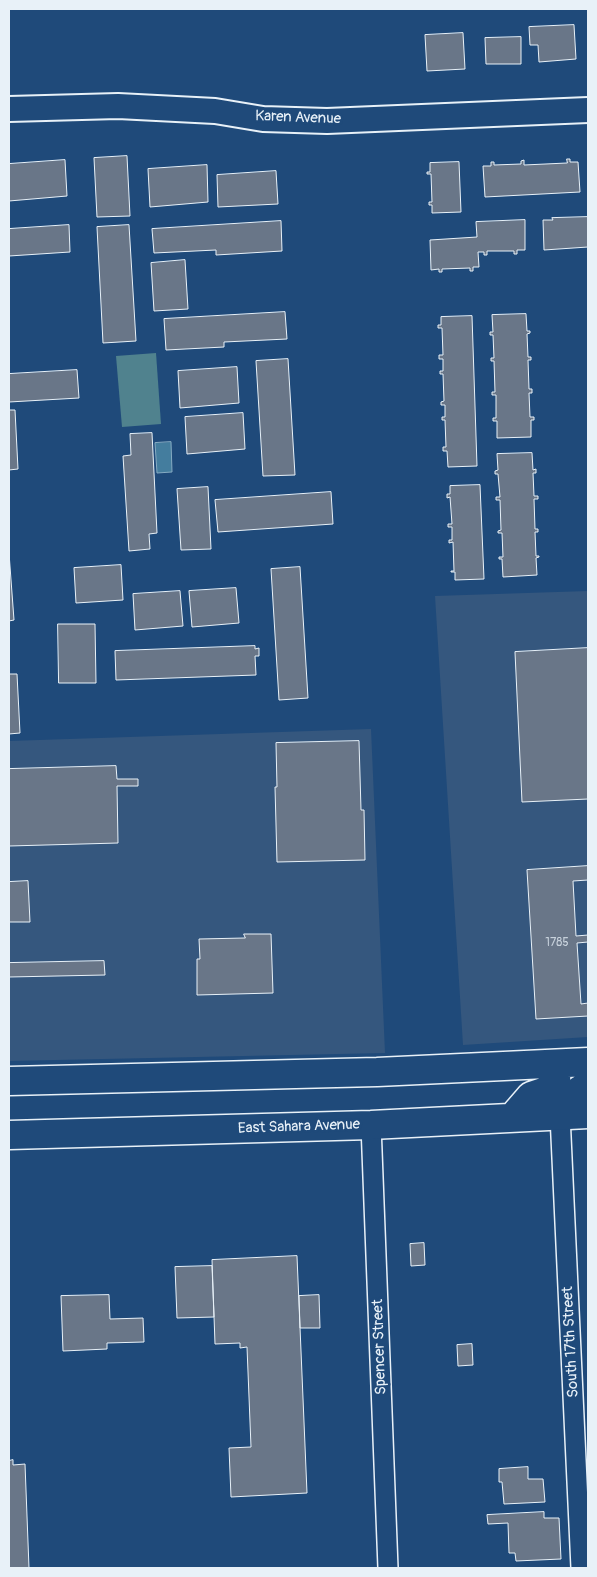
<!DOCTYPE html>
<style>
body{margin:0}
#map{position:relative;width:597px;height:1577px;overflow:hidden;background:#1f4a7a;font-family:Pangolin,sans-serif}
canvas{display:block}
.frame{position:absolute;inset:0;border:10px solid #e8f1f8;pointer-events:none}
</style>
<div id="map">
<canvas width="597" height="1577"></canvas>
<div class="frame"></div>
</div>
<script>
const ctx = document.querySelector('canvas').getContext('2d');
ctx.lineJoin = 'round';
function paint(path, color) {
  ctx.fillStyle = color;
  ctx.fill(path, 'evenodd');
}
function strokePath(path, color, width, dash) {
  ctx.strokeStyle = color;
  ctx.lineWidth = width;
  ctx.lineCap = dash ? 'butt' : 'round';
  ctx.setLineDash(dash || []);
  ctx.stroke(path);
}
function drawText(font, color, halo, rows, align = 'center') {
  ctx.font = font + ' Pangolin,sans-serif';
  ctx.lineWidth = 5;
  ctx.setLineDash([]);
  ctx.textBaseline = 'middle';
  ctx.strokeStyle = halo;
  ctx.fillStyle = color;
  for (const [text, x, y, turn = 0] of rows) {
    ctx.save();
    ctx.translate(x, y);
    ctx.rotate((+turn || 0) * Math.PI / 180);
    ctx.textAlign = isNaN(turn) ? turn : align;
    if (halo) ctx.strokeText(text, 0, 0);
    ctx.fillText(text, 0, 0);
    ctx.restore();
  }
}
paint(new Path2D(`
 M 588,591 L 588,1037 L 463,1045 L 435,596 Z
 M 371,729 L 385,1053 L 9,1061 L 9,741 Z`), '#35577e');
paint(new Path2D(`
 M 156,353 L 161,424 L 122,427 L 116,356 Z`), '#50828e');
const water = new Path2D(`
 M 171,442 L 172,472 L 157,473 L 155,443 Z`);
paint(water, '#447d9e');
strokePath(water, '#86abc2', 1);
const building = new Path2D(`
 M 574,25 L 576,59 L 539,62 L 538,45 L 530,45 L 529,27 Z
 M 463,33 L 465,69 L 427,71 L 425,35 Z
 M 521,37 L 521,64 L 486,64 L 485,38 Z
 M 127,156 L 130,216 L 97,217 L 94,158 Z
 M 567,159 L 570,159 L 570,162 L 578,162 L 580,192 L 485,197 L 483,166 L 491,166 L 491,162 L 494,162 L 494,165 L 521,164 L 521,161 L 524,160 L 524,165 L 567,163 Z
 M 65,160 L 67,196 L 9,201 L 9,164 Z
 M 459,162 L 461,212 L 432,213 L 432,205 L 429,205 L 429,202 L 432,202 L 431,174 L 427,174 L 427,172 L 430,172 L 430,163 Z
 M 207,165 L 208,202 L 150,207 L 148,169 Z
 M 276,171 L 278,204 L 218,207 L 217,175 Z
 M 588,217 L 588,247 L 544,250 L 543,220 L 553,220 L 552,218 Z
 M 525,220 L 525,250 L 517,250 L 517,254 L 514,254 L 514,251 L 487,251 L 487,255 L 484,255 L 484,252 L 478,252 L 479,267 L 473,267 L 473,271 L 470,271 L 470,268 L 442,269 L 442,272 L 439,272 L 439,269 L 431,270 L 430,240 L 477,237 L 476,222 Z
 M 281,221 L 282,251 L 216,255 L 216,250 L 154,253 L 152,229 Z
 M 69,225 L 70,252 L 9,256 L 9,229 Z
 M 129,225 L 136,341 L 103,343 L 97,227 Z
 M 185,260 L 188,309 L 154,311 L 151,263 Z
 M 285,312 L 287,339 L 224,342 L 224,347 L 166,350 L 164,319 Z
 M 526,314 L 527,331 L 530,331 L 530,333 L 527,334 L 528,357 L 531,357 L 531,360 L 528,360 L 529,389 L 532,389 L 532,393 L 529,393 L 530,417 L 534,417 L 534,420 L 531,420 L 531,437 L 497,438 L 497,421 L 493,421 L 493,418 L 496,418 L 496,395 L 492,395 L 492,392 L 495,392 L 494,361 L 491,361 L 491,358 L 494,358 L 493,335 L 490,335 L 490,332 L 493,332 L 492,315 Z
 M 472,316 L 477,466 L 448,467 L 447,451 L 443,451 L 443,447 L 446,447 L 445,420 L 442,420 L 442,417 L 445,417 L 445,405 L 441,405 L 441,402 L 444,401 L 443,374 L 440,374 L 440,371 L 443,371 L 443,359 L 439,359 L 439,355 L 443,355 L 442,328 L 438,328 L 438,325 L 441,325 L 441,317 Z
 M 288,359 L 295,475 L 263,476 L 256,361 Z
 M 237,367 L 239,403 L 180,408 L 178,371 Z
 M 77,370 L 79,398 L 9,402 L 9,374 Z
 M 9,410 L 15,410 L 18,469 L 9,470 Z
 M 243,413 L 245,449 L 187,454 L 185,417 Z
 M 152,433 L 157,533 L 149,534 L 150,549 L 129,551 L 123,456 L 131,455 L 130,434 Z
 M 532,453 L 533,470 L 536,469 L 536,473 L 533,473 L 534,496 L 538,496 L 538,499 L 534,499 L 535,529 L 538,529 L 538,532 L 535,532 L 536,556 L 539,556 L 539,557 L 536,558 L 537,575 L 503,577 L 502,559 L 499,559 L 499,557 L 503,557 L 502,533 L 498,533 L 498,531 L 501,530 L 500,500 L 496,500 L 496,497 L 500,497 L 498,474 L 495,474 L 495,471 L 498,470 L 497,454 Z
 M 480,485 L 484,579 L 455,580 L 455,572 L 451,572 L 451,571 L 454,571 L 453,542 L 449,543 L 449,540 L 452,540 L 452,527 L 448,527 L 448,524 L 452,524 L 450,497 L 447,498 L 447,494 L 450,494 L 450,486 Z
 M 208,487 L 211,549 L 181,550 L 177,489 Z
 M 331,492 L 333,524 L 218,532 L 215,500 Z
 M 9,553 L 14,620 L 9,621 Z
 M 121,565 L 123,600 L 76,603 L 74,568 Z
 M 300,567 L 308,698 L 279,700 L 271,569 Z
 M 236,588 L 239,623 L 192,627 L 189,591 Z
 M 180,591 L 183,626 L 135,630 L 133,594 Z
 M 58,624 L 95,624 L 96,683 L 59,683 Z
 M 255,646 L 255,649 L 259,648 L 259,656 L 255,656 L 256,675 L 116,680 L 115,651 Z
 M 588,648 L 588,799 L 522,802 L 515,652 Z
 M 9,665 L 9,674 L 17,674 L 20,733 L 9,734 Z
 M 359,741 L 361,810 L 364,810 L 365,860 L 277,862 L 275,787 L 277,787 L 276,743 Z
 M 116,766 L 117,779 L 138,779 L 138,786 L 117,786 L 118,843 L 9,846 L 9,769 Z
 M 588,866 L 588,880 L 573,881 L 576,936 L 588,935 L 588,942 L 577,943 L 581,1004 L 588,1003 L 588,1016 L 536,1019 L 527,870 Z
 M 28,881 L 30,922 L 9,922 L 9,882 Z
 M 244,934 L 271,934 L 273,993 L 197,995 L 197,959 L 200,959 L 199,939 L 245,938 Z
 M 104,961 L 105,975 L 9,977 L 9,963 Z
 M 424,1243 L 425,1265 L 411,1266 L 410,1244 Z
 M 297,1256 L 307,1493 L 231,1497 L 229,1448 L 251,1447 L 247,1347 L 240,1348 L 240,1343 L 215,1344 L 212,1260 Z
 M 212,1266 L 214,1317 L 177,1318 L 175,1267 Z
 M 109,1295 L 110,1319 L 143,1318 L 144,1342 L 107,1343 L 107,1349 L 63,1351 L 61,1296 Z
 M 319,1295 L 320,1328 L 300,1328 L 299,1296 Z
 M 472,1344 L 473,1365 L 458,1366 L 457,1345 Z
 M 13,1460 L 13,1465 L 25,1464 L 29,1568 L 9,1568 L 9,1461 Z
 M 528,1467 L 528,1479 L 543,1479 L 545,1502 L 504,1504 L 502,1482 L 499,1482 L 499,1469 Z
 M 544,1512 L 544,1518 L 559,1518 L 561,1559 L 516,1561 L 515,1553 L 509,1553 L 508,1523 L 488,1524 L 487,1515 Z`);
paint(building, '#697688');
strokePath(building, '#e8f1f8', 1);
const minor = new Path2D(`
 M 560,1115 L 581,1568
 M 371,1125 L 388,1568`);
const tertiary = new Path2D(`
 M 9,109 L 118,106 L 215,111 L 263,119 L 327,121 L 588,110`);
const primary = new Path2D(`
 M 9,1081 L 377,1072 L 588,1062
 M 560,1115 C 566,1102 574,1091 588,1086
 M 512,1118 L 531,1096 L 546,1091 L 553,1087 L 556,1081 L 557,1064
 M 9,1135 L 371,1125 L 588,1114`);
strokePath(minor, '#e8f1f8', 22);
strokePath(tertiary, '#e8f1f8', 28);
strokePath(primary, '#e8f1f8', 31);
strokePath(minor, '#1f4a7a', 19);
strokePath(tertiary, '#1f4a7a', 24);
strokePath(primary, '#1f4a7a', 28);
drawText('12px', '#c8d2dc', null, [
 ["1785",557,943]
]);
drawText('15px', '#e8f1f8', '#1f4a7a', [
 ["Karen Avenue",298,118,2],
 ["East Sahara Avenue",299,1127,-2],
 ["South 17th Street",571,1342,-93],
 ["Spencer Street",380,1347,-92]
]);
</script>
